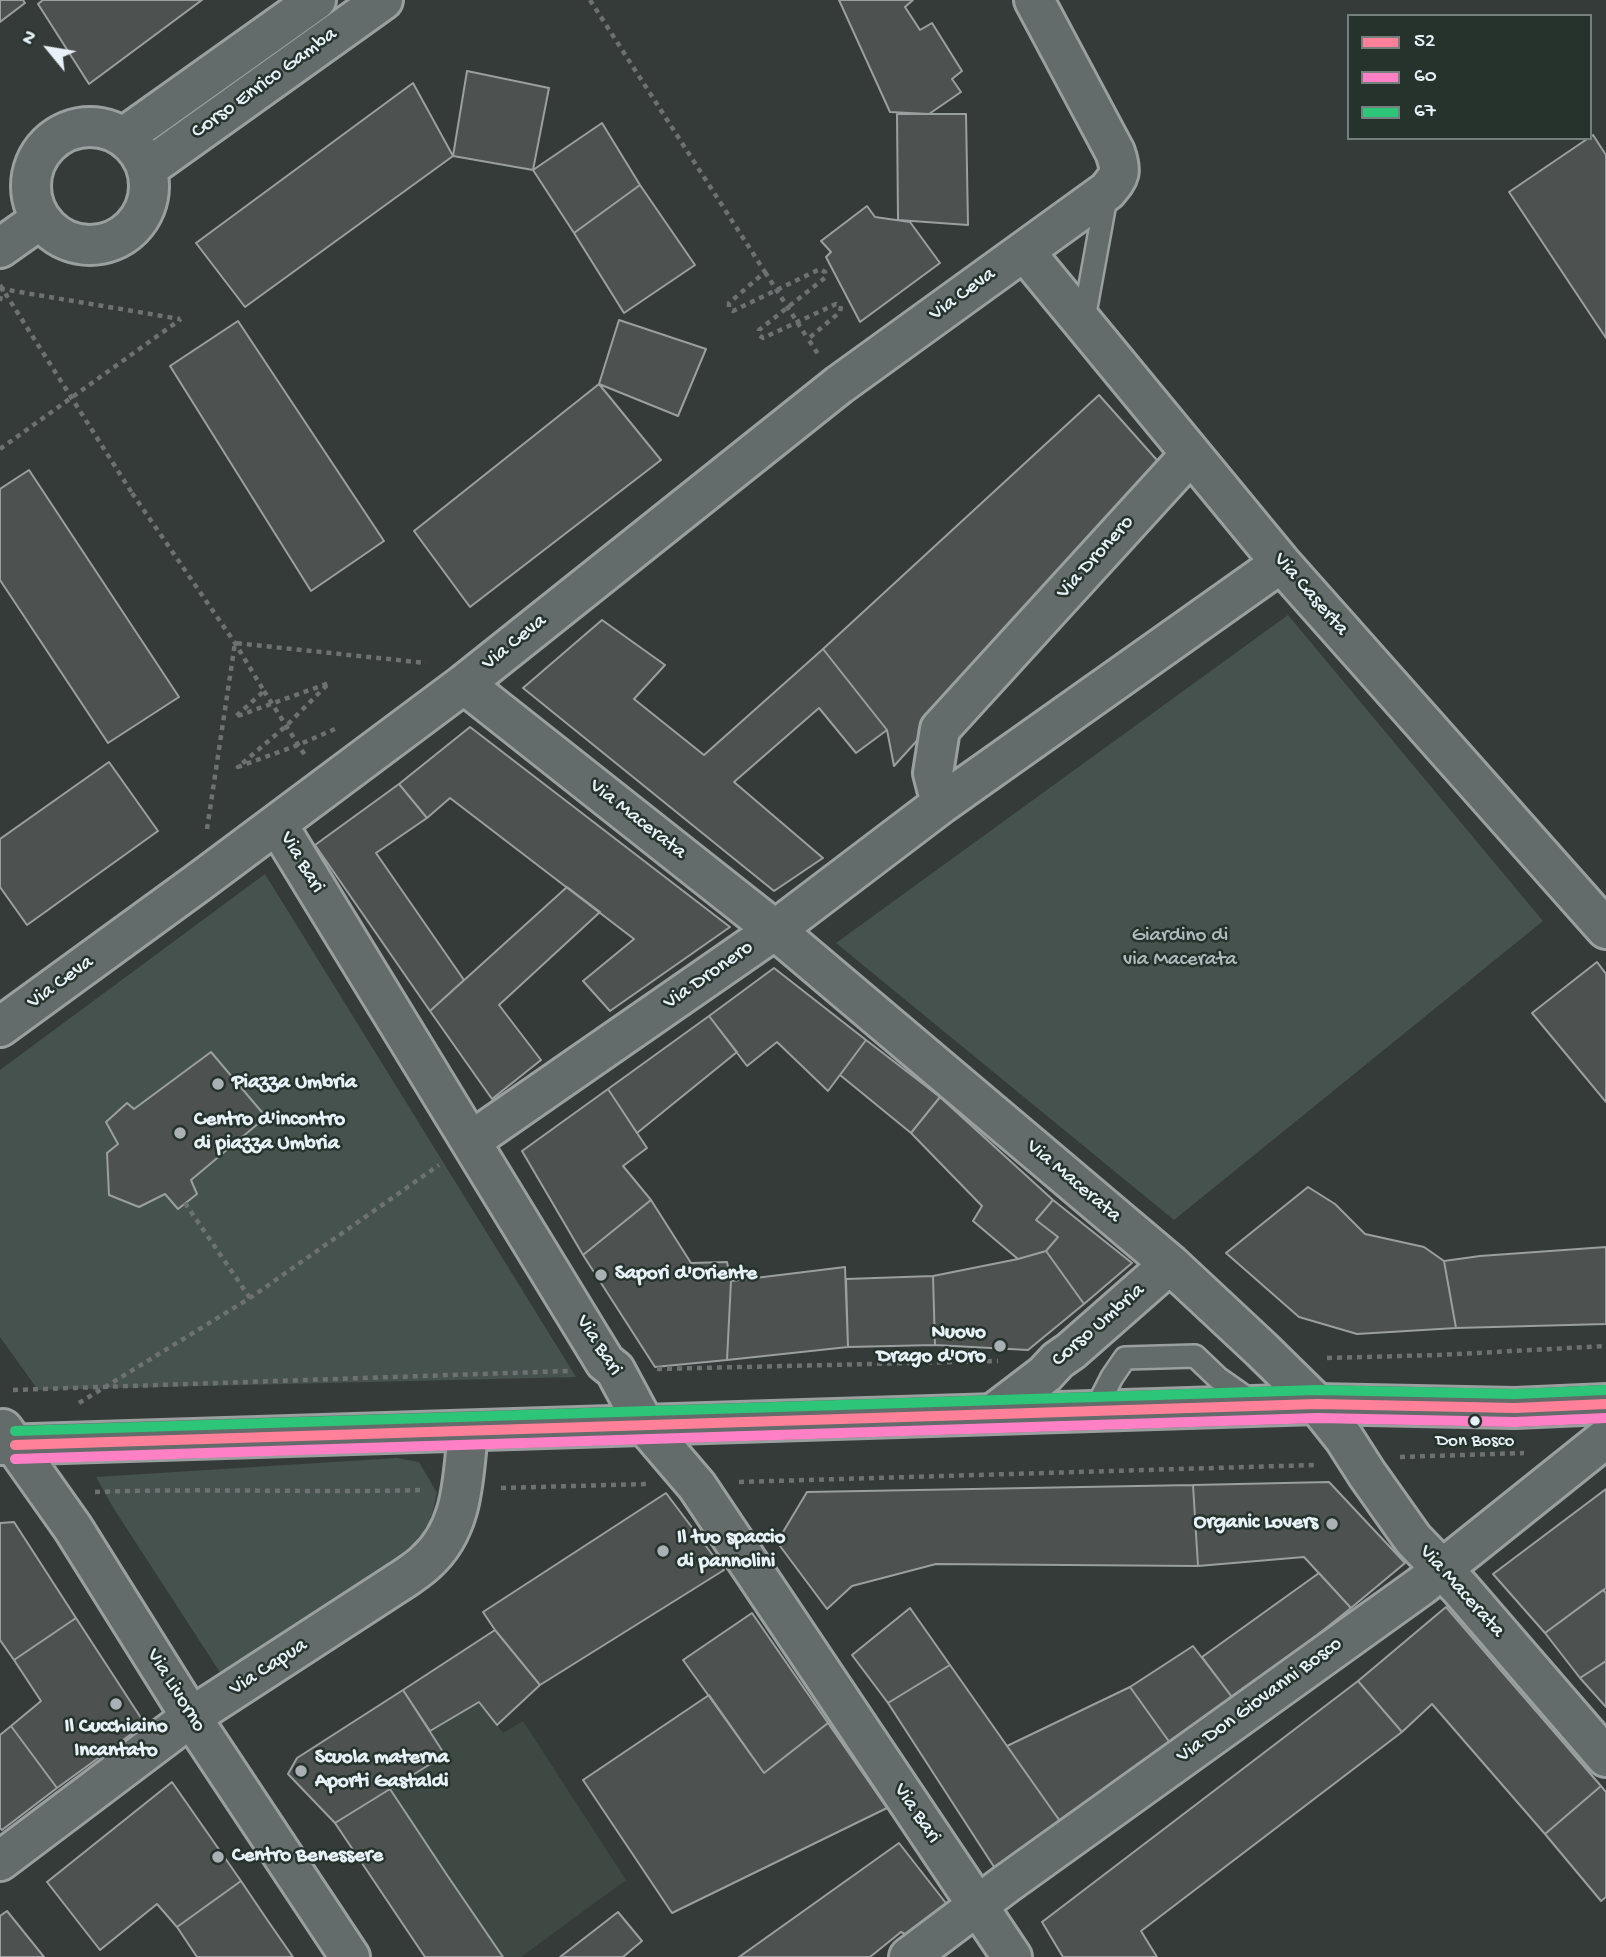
<!DOCTYPE html>
<style>
body{margin:0}
#map{position:relative;width:1606px;height:1957px;overflow:hidden;background:#353b38;font-family:"Gochi Hand",sans-serif}
canvas{display:block}
.legend{position:absolute;left:1347px;top:14px;width:245px;height:126px;box-sizing:border-box;background:#26332d;border:2px solid #747f7e;margin:0;padding:9px 12px;list-style:none;font-size:21px;color:#e8f1f8}
.legend li{display:flex;align-items:center;gap:14px;height:35px}
.legend b{width:35px;border:2px solid #747f7e}
.north{position:absolute;left:14px;top:14px;width:70px;height:70px;-webkit-text-stroke:5px #26332d;paint-order:stroke;rotate:300deg;font-size:19px;font-weight:700;line-height:28px;text-align:center;color:#e8f1f8}
.north::after{content:'';display:block;margin:auto;width:24px;height:32px;background:#e8f1f8;clip-path:polygon(50% 0,100% 100%,50% 72%,0 100%)}
</style>
<div id="map">
<canvas width="1606" height="1957"></canvas>
<ul class="legend">
<li><b style="height:9px;background:#ff8098"></b>52</li>
<li><b style="height:9px;background:#ff80c5"></b>60</li>
<li><b style="height:9px;background:#2dc577"></b>67</li>
</ul>
<div class="north">N</div>
</div>
<script>
const ctx = document.querySelector('canvas').getContext('2d');
ctx.lineJoin = 'round';
function paint(path, color) {
  ctx.fillStyle = color;
  ctx.fill(path, 'evenodd');
}
function strokePath(path, color, width, dash) {
  ctx.strokeStyle = color;
  ctx.lineWidth = width;
  ctx.lineCap = dash ? 'butt' : 'round';
  ctx.setLineDash(dash || []);
  ctx.stroke(path);
}
function drawText(font, color, halo, rows, align = 'center') {
  ctx.font = font + ' "Gochi Hand",sans-serif';
  ctx.lineWidth = 5;
  ctx.setLineDash([]);
  ctx.textBaseline = 'middle';
  ctx.strokeStyle = halo;
  ctx.fillStyle = color;
  for (const [text, x, y, turn = 0] of rows) {
    ctx.save();
    ctx.translate(x, y);
    ctx.rotate((+turn || 0) * Math.PI / 180);
    ctx.textAlign = isNaN(turn) ? turn : align;
    if (halo) ctx.strokeText(text, 0, 0);
    ctx.fillText(text, 0, 0);
    ctx.restore();
  }
}
paint(new Path2D(`
 M 403,1690 L 430,1731 L 479,1702 L 503,1733 L 523,1721 L 626,1880 L 521,1957 L 503,1957 L 393,1909 L 335,1823 L 288,1774 L 297,1758 Z`), '#3e4944');
paint(new Path2D(`
 M 1288,615 L 1543,921 L 1174,1220 L 836,943 Z
 M 265,874 L 576,1377 L 38,1390 L 0,1337 L 0,1070 Z
 M 397,1458 L 419,1462 L 437,1493 L 425,1544 L 223,1677 L 114,1509 L 96,1477 Z`), '#46524e');
const building = new Path2D(`
 M 0,0 L 23,0 L 25,3 L 0,22 Z
 M 43,0 L 202,0 L 89,84 L 38,4 Z
 M 839,0 L 913,0 L 905,7 L 920,30 L 932,23 L 962,71 L 952,79 L 961,92 L 929,114 L 890,112 Z
 M 467,71 L 549,88 L 533,170 L 453,156 Z
 M 413,83 L 453,156 L 245,307 L 196,243 Z
 M 897,114 L 966,114 L 968,225 L 898,220 Z
 M 602,123 L 640,185 L 574,233 L 533,170 Z
 M 1593,135 L 1606,155 L 1606,338 L 1509,192 Z
 M 640,185 L 695,265 L 624,313 L 574,233 Z
 M 867,206 L 875,217 L 910,222 L 940,263 L 860,322 L 826,257 L 831,252 L 821,241 Z
 M 619,320 L 706,349 L 678,416 L 599,384 Z
 M 238,321 L 384,541 L 311,591 L 170,366 Z
 M 599,384 L 661,460 L 470,607 L 414,531 Z
 M 1099,395 L 1164,468 L 894,766 L 887,730 L 823,649 Z
 M 29,470 L 179,697 L 108,743 L 0,580 L 0,489 Z
 M 602,620 L 665,665 L 634,699 L 704,755 L 823,649 L 887,730 L 856,753 L 819,708 L 734,782 L 823,858 L 774,891 L 523,688 Z
 M 470,727 L 730,927 L 610,1011 L 583,981 L 634,939 L 450,798 L 427,818 L 399,784 Z
 M 109,762 L 158,831 L 27,925 L 0,887 L 0,839 Z
 M 399,784 L 427,818 L 376,853 L 464,980 L 430,1011 L 315,845 Z
 M 567,887 L 600,912 L 499,1005 L 541,1060 L 492,1099 L 430,1011 Z
 M 1597,962 L 1606,974 L 1606,1102 L 1532,1013 Z
 M 774,968 L 866,1040 L 828,1091 L 777,1042 L 747,1066 L 709,1016 Z
 M 709,1016 L 737,1052 L 637,1133 L 608,1089 Z
 M 866,1040 L 940,1097 L 911,1133 L 840,1075 Z
 M 211,1052 L 266,1117 L 191,1180 L 197,1194 L 178,1209 L 165,1194 L 139,1207 L 109,1195 L 107,1153 L 118,1144 L 106,1122 L 127,1103 L 134,1109 Z
 M 608,1089 L 647,1148 L 623,1166 L 651,1200 L 583,1255 L 522,1151 Z
 M 940,1097 L 1053,1200 L 1036,1220 L 1058,1237 L 1046,1251 L 1018,1259 L 973,1221 L 982,1206 L 911,1133 Z
 M 1308,1187 L 1335,1204 L 1365,1234 L 1424,1247 L 1444,1261 L 1456,1328 L 1357,1334 L 1299,1317 L 1226,1253 Z
 M 651,1200 L 691,1263 L 727,1262 L 731,1281 L 727,1360 L 655,1367 L 583,1255 Z
 M 1053,1200 L 1132,1263 L 1084,1304 L 1046,1251 L 1058,1237 L 1036,1220 Z
 M 1606,1247 L 1606,1324 L 1456,1328 L 1444,1261 L 1480,1256 Z
 M 1046,1251 L 1084,1304 L 1028,1350 L 935,1345 L 933,1276 L 1018,1259 Z
 M 845,1267 L 848,1347 L 727,1360 L 731,1281 Z
 M 933,1276 L 935,1345 L 848,1347 L 846,1279 Z
 M 1329,1482 L 1405,1563 L 1351,1608 L 1304,1557 L 1198,1566 L 1193,1485 Z
 M 1193,1485 L 1198,1566 L 936,1564 L 852,1586 L 827,1609 L 777,1542 L 807,1492 Z
 M 1606,1489 L 1606,1588 L 1545,1633 L 1493,1574 Z
 M 666,1493 L 724,1570 L 540,1685 L 495,1630 L 483,1612 Z
 M 14,1522 L 76,1618 L 14,1660 L 0,1640 L 0,1523 Z
 M 1319,1573 L 1351,1608 L 1235,1701 L 1202,1657 Z
 M 1603,1590 L 1606,1593 L 1606,1661 L 1580,1678 L 1545,1633 Z
 M 1446,1607 L 1601,1786 L 1545,1834 L 1432,1704 L 1402,1732 L 1358,1681 Z
 M 910,1608 L 950,1665 L 888,1703 L 852,1655 Z
 M 752,1613 L 828,1723 L 764,1773 L 683,1660 Z
 M 76,1618 L 145,1724 L 57,1788 L 11,1726 L 41,1701 L 14,1660 Z
 M 495,1630 L 540,1685 L 497,1725 L 479,1702 L 430,1731 L 403,1690 Z
 M 1193,1646 L 1235,1701 L 1173,1747 L 1130,1687 Z
 M 1606,1661 L 1606,1707 L 1580,1678 Z
 M 950,1665 L 1062,1824 L 998,1873 L 888,1703 Z
 M 1358,1681 L 1402,1732 L 1141,1931 L 1157,1957 L 1063,1957 L 1042,1922 Z
 M 1130,1687 L 1173,1747 L 1062,1824 L 1007,1746 Z
 M 403,1690 L 445,1755 L 335,1823 L 288,1774 L 297,1758 Z
 M 709,1695 L 764,1773 L 828,1723 L 887,1808 L 672,1913 L 583,1780 Z
 M 11,1726 L 57,1788 L 2,1830 L 0,1828 L 0,1735 Z
 M 172,1782 L 241,1881 L 177,1927 L 157,1904 L 100,1950 L 47,1882 Z
 M 1601,1786 L 1606,1792 L 1606,1897 L 1601,1901 L 1545,1834 Z
 M 390,1789 L 447,1875 L 503,1957 L 425,1957 L 335,1823 Z
 M 899,1843 L 949,1907 L 911,1937 L 901,1932 L 870,1957 L 739,1957 Z
 M 241,1881 L 268,1921 L 293,1957 L 197,1957 L 177,1927 Z
 M 7,1911 L 44,1957 L 0,1957 L 0,1916 Z
 M 618,1912 L 642,1941 L 623,1957 L 560,1957 Z`);
paint(building, '#4d5250');
strokePath(building, '#9a9f9f', 2);
const lane = new Path2D(`
 M 1083,324 L 1107,192
 M 1095,1410 L 1112,1377 L 1125,1358 L 1195,1356 L 1218,1378 L 1255,1404`);
const street = new Path2D(`
 M31 186a59 59 0 1 1 118 0a59 59 0 1 1-118 0Z
 M 125,136 L 316,0
 M 148,168 L 383,0
 M 0,248 L 41,219
 M 1024,251 L 1281,563 L 1606,929
 M 464,684 L 775,930 L 1170,1264 L 1261,1349 L 1317,1404 L 1344,1438 L 1367,1474 L 1413,1539 L 1460,1588 L 1606,1757
 M 941,804 L 933,773 L 940,729 L 1190,455
 M 277,824 L 605,1362 L 615,1370 L 644,1424 L 697,1486 L 1012,1957
 M 0,1027 L 199,882 L 464,684 L 839,385 L 1107,191 C 1120,176 1122,172 1115,152 L 1034,0
 M 471,1141 L 775,930 L 941,804 L 1281,563
 M 994,1413 L 1045,1374 L 1058,1360 L 1071,1351 L 1170,1264
 M 0,1861 L 191,1717 L 405,1578 C 412,1573 420,1568 426,1562 C 464,1528 463,1477 468,1431
 M 909,1957 L 1006,1884 L 1421,1586 L 1606,1438`);
const secondary = new Path2D(`
 M 3,1429 L 73,1528 L 191,1717 L 350,1957
 M 0,1445 L 1317,1404 L 1515,1408 L 1606,1404`);
strokePath(lane, '#9a9f9f', 26);
strokePath(street, '#9a9f9f', 44);
strokePath(secondary, '#9a9f9f', 44);
strokePath(new Path2D(`
 M 590,0 L 765,272 L 729,303 L 729,308 L 733,311 L 820,269 L 825,272 L 826,277 L 759,330 L 759,335 L 763,338 L 836,304 L 841,306 L 840,312 L 808,339 L 818,354
 M 765,272 L 808,339
 M 0,290 L 2,289 L 180,319
 M 0,301 L 2,290
 M 0,449 L 181,319
 M 132,493 L 235,643 L 264,691 L 235,717 L 329,683 L 286,726 L 238,767 L 298,745 L 335,729
 M 264,691 L 306,757
 M 207,829 L 235,643 L 426,663
 M 185,1203 L 250,1298
 M 1327,1358 L 1439,1355 L 1606,1346
 M 657,1369 L 998,1361
 M 13,1390 L 568,1371
 M 79,1403 L 250,1298 L 439,1165
 M 1400,1457 L 1524,1453
 M 739,1482 L 1315,1465
 M 501,1488 L 646,1484
 M 95,1492 C 204,1488 313,1493 422,1490`), '#6e7171', 4.5, [5, 5]);
strokePath(lane, '#646b6b', 21);
strokePath(street, '#646b6b', 38);
strokePath(secondary, '#646b6b', 38);
strokePath(new Path2D(`
 M 0,285 L 132,493`), '#6e7171', 4.5, [5, 5]);
strokePath(new Path2D(`
 M 15,1445 L 1317,1404 L 1515,1408 L 1606,1404`), '#ff8098', 10);
strokePath(new Path2D(`
 M 15,1459 L 1317,1418 L 1515,1422 L 1606,1418`), '#ff80c5', 10);
strokePath(new Path2D(`
 M 15,1431 L 1317,1390 L 1515,1394 L 1605,1390`), '#2dc577', 10);
for (const [x, y, r, color] of [
 [218,1084,7,"#a9b1b5"],
 [180,1133,7,"#a9b1b5"],
 [601,1275,7,"#a9b1b5"],
 [1000,1346,7,"#a9b1b5"],
 [1475,1421,6,"#e8f1f8"],
 [1332,1524,7,"#a9b1b5"],
 [663,1551,7,"#a9b1b5"],
 [116,1704,7,"#a9b1b5"],
 [301,1771,7,"#a9b1b5"],
 [218,1857,7,"#a9b1b5"]
]) {
  const dot = new Path2D();
  dot.arc(x, y, r, 0, 2 * Math.PI);
  ctx.fillStyle = color;
  ctx.fill(dot);
  strokePath(dot, '#26332d', 2.5);
}
drawText('19px', '#e8f1f8', '#26332d', [
 ["Don Bosco",1475,1442]
]);
drawText('21px', '#e8f1f8', '#26332d', [
 ["Corso Enrico Gamba",265,84,-36],
 ["Via Ceva",963,295,-36],
 ["Via Dronero",1096,558,-48],
 ["Via Caserta",1310,595,49],
 ["Via Ceva",515,643,-39],
 ["Via Macerata",637,820,38],
 ["Via Bari",301,863,59],
 ["Via Dronero",709,976,-35],
 ["Via Ceva",61,983,-36],
 ["Via Macerata",1073,1182,40],
 ["Corso Umbria",1099,1326,-41],
 ["Via Bari",598,1346,57],
 ["Via Macerata",1461,1592,48],
 ["Via Capua",269,1668,-33],
 ["Via Livorno",175,1691,58],
 ["Via Don Giovanni Bosco",1260,1701,-36],
 ["Via Bari",916,1814,56]
]);
drawText('21px', '#b0bbbe', '#26332d', [
 ["Giardino di",1180,937],
 ["via Macerata",1180,961]
]);
drawText('bold 21px', '#e8f1f8', '#26332d', [
 ["Piazza Umbria",232,1084],
 ["Centro d'incontro",194,1121],
 ["di piazza Umbria",194,1145],
 ["Sapori d'Oriente",615,1275],
 ["Nuovo",986,1334,"right"],
 ["Drago d'Oro",986,1358,"right"],
 ["Organic Lovers",1318,1524,"right"],
 ["Il tuo spaccio",677,1539],
 ["di pannolini",677,1563],
 ["Il Cucchiaino",116,1728,"center"],
 ["Incantato",116,1752,"center"],
 ["Scuola materna",315,1759],
 ["Aporti Gastaldi",315,1783],
 ["Centro Benessere",232,1857]
], 'left');
</script>
